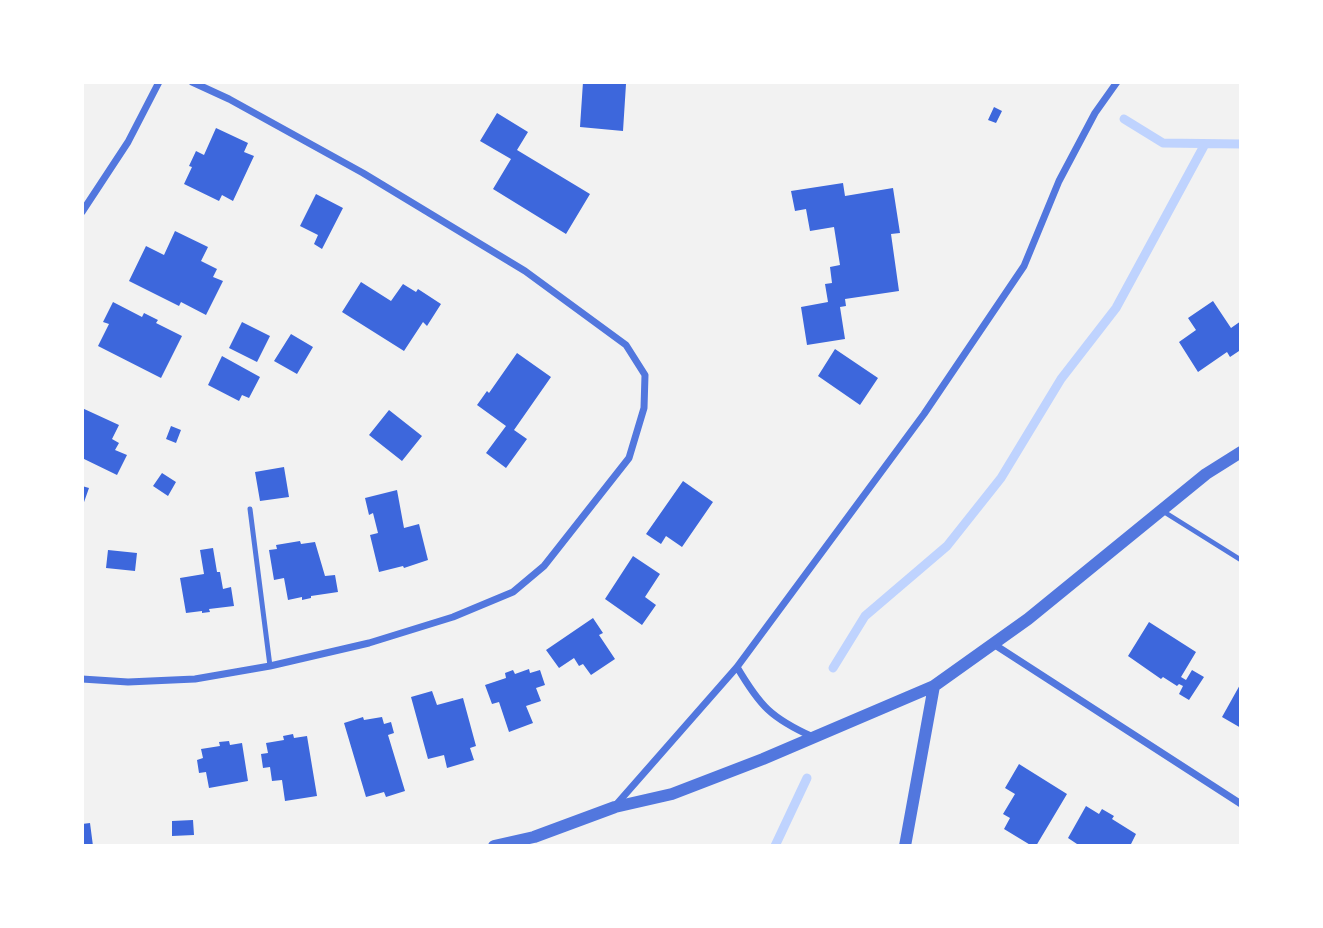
<!DOCTYPE html>
<style>
body{margin:0}
#map{position:relative;width:1323px;height:928px;overflow:hidden;background:#f2f2f2;font-family:"Space Grotesk",sans-serif}
canvas{display:block}
.frame{position:absolute;inset:0;border:84px solid #fff;pointer-events:none}
</style>
<div id="map">
<canvas width="1323" height="928"></canvas>
<div class="frame"></div>
</div>
<script>
const ctx = document.querySelector('canvas').getContext('2d');
ctx.lineJoin = 'round';
function strokePath(path, color, width, dash) {
  ctx.strokeStyle = color;
  ctx.lineWidth = width;
  ctx.lineCap = dash ? 'butt' : 'round';
  ctx.setLineDash(dash || []);
  ctx.stroke(path);
}
function paint(path, color) {
  ctx.fillStyle = color;
  ctx.fill(path, 'evenodd');
}
strokePath(new Path2D(`
 M 1124,119 L 1163,143 L 1241,144
 M 833,668 L 865,616 L 947,546 L 1001,478 L 1061,379 L 1116,308 L 1205,144
 M 775,846 L 807,778`), '#bfd3fe', 9);
paint(new Path2D(`
 M 583,82 L 626,84 L 623,131 L 580,127 Z
 M 994,107 L 1002,111 L 996,123 L 988,120 Z
 M 497,113 L 528,132 L 517,150 L 590,194 L 566,234 L 493,189 L 511,159 L 480,141 Z
 M 216,128 L 248,143 L 244,152 L 254,156 L 233,201 L 222,195 L 219,201 L 184,184 L 192,167 L 189,166 L 196,151 L 204,155 Z
 M 843,183 L 845,196 L 893,188 L 900,233 L 891,234 L 899,291 L 845,299 L 846,306 L 840,307 L 845,339 L 807,345 L 801,307 L 828,302 L 825,284 L 832,283 L 830,267 L 840,265 L 834,227 L 810,231 L 806,209 L 795,211 L 791,191 Z
 M 316,194 L 343,208 L 322,249 L 314,244 L 318,235 L 300,226 Z
 M 175,231 L 208,247 L 201,261 L 217,269 L 213,277 L 223,281 L 206,315 L 181,302 L 179,306 L 129,281 L 146,246 L 164,255 Z
 M 361,282 L 391,301 L 403,284 L 416,292 L 418,289 L 441,304 L 427,326 L 423,322 L 404,351 L 342,312 Z
 M 1213,301 L 1231,328 L 1241,321 L 1241,355 L 1239,351 L 1230,357 L 1227,352 L 1198,372 L 1179,342 L 1196,330 L 1188,318 Z
 M 113,302 L 142,317 L 144,313 L 158,320 L 156,323 L 182,336 L 161,378 L 98,346 L 109,324 L 103,322 Z
 M 242,322 L 270,336 L 257,362 L 229,348 Z
 M 291,334 L 313,347 L 297,374 L 274,361 Z
 M 835,349 L 878,378 L 860,405 L 818,376 Z
 M 517,353 L 551,377 L 514,430 L 527,439 L 506,468 L 486,453 L 506,426 L 477,405 L 487,391 L 489,393 Z
 M 222,356 L 260,377 L 249,398 L 242,395 L 239,401 L 208,385 Z
 M 82,408 L 119,425 L 112,439 L 119,443 L 115,450 L 127,455 L 117,475 L 82,458 Z
 M 389,410 L 422,436 L 402,461 L 369,435 Z
 M 171,426 L 181,430 L 176,443 L 166,439 Z
 M 284,467 L 289,497 L 260,501 L 255,472 Z
 M 162,473 L 176,482 L 168,496 L 153,486 Z
 M 683,481 L 713,502 L 682,547 L 666,536 L 661,544 L 646,534 Z
 M 82,486 L 89,488 L 83,505 L 82,505 Z
 M 397,490 L 404,528 L 419,524 L 428,560 L 404,568 L 403,566 L 379,572 L 370,535 L 378,533 L 373,513 L 369,515 L 365,498 Z
 M 300,541 L 301,544 L 315,542 L 325,576 L 335,575 L 338,592 L 311,596 L 311,598 L 302,600 L 302,597 L 288,600 L 284,578 L 274,580 L 269,550 L 277,549 L 276,545 Z
 M 213,548 L 217,572 L 220,572 L 223,589 L 231,587 L 234,606 L 209,609 L 210,612 L 202,613 L 202,611 L 186,613 L 180,578 L 204,574 L 200,550 Z
 M 108,550 L 137,553 L 135,571 L 106,568 Z
 M 633,556 L 660,574 L 645,597 L 656,605 L 642,625 L 605,599 Z
 M 593,618 L 603,633 L 599,635 L 615,659 L 591,675 L 583,664 L 579,666 L 574,658 L 559,668 L 546,650 Z
 M 1149,622 L 1196,652 L 1181,677 L 1186,680 L 1192,670 L 1204,677 L 1189,700 L 1179,694 L 1183,686 L 1179,684 L 1177,686 L 1163,677 L 1161,679 L 1128,656 Z
 M 529,669 L 530,673 L 540,670 L 545,685 L 536,688 L 541,701 L 526,706 L 533,723 L 509,732 L 499,702 L 492,704 L 485,685 L 506,678 L 505,673 L 513,670 L 515,674 Z
 M 1241,683 L 1241,728 L 1222,717 Z
 M 432,691 L 437,705 L 463,698 L 476,746 L 470,748 L 474,760 L 447,768 L 444,755 L 428,759 L 411,697 Z
 M 363,717 L 364,720 L 382,717 L 384,724 L 391,722 L 394,733 L 388,735 L 405,791 L 386,797 L 384,792 L 366,797 L 344,723 Z
 M 293,734 L 294,738 L 307,736 L 317,796 L 285,801 L 282,780 L 272,781 L 270,767 L 263,768 L 261,754 L 268,753 L 266,743 L 284,740 L 283,736 Z
 M 229,741 L 230,745 L 242,743 L 248,781 L 209,788 L 206,772 L 199,773 L 197,760 L 203,758 L 201,749 L 220,746 L 219,742 Z
 M 1019,764 L 1067,794 L 1036,846 L 1032,846 L 1004,829 L 1010,818 L 1003,814 L 1015,794 L 1005,788 Z
 M 1086,806 L 1099,814 L 1102,809 L 1114,816 L 1112,819 L 1136,834 L 1130,846 L 1080,846 L 1068,838 Z
 M 193,820 L 194,835 L 172,836 L 172,821 Z
 M 90,823 L 93,846 L 82,846 L 82,824 Z`), '#3d67dc');
strokePath(new Path2D(`
 M 250,509 L 270,666
 M 1161,510 L 1241,560`), '#5277de', 5);
strokePath(new Path2D(`
 M 82,212 L 128,142 L 159,82
 M 995,645 L 1241,804
 M 737,667 C 760,706 771,718 813,737
 M 82,679 L 128,682 L 195,679 L 270,666 L 369,643 L 453,617 L 513,592 L 544,566 L 629,458 L 644,408 L 645,375 L 626,345 L 525,271 L 363,173 L 229,99 L 192,82
 M 615,806 L 737,667 L 924,414 L 1024,266 L 1059,181 L 1095,113 L 1117,82`), '#5277de', 7);
strokePath(new Path2D(`
 M 494,846 L 534,837 L 615,807 L 672,794 L 763,759 L 934,686 L 1028,619 L 1206,474 L 1241,452
 M 905,846 L 934,686`), '#5277de', 12);
</script>
